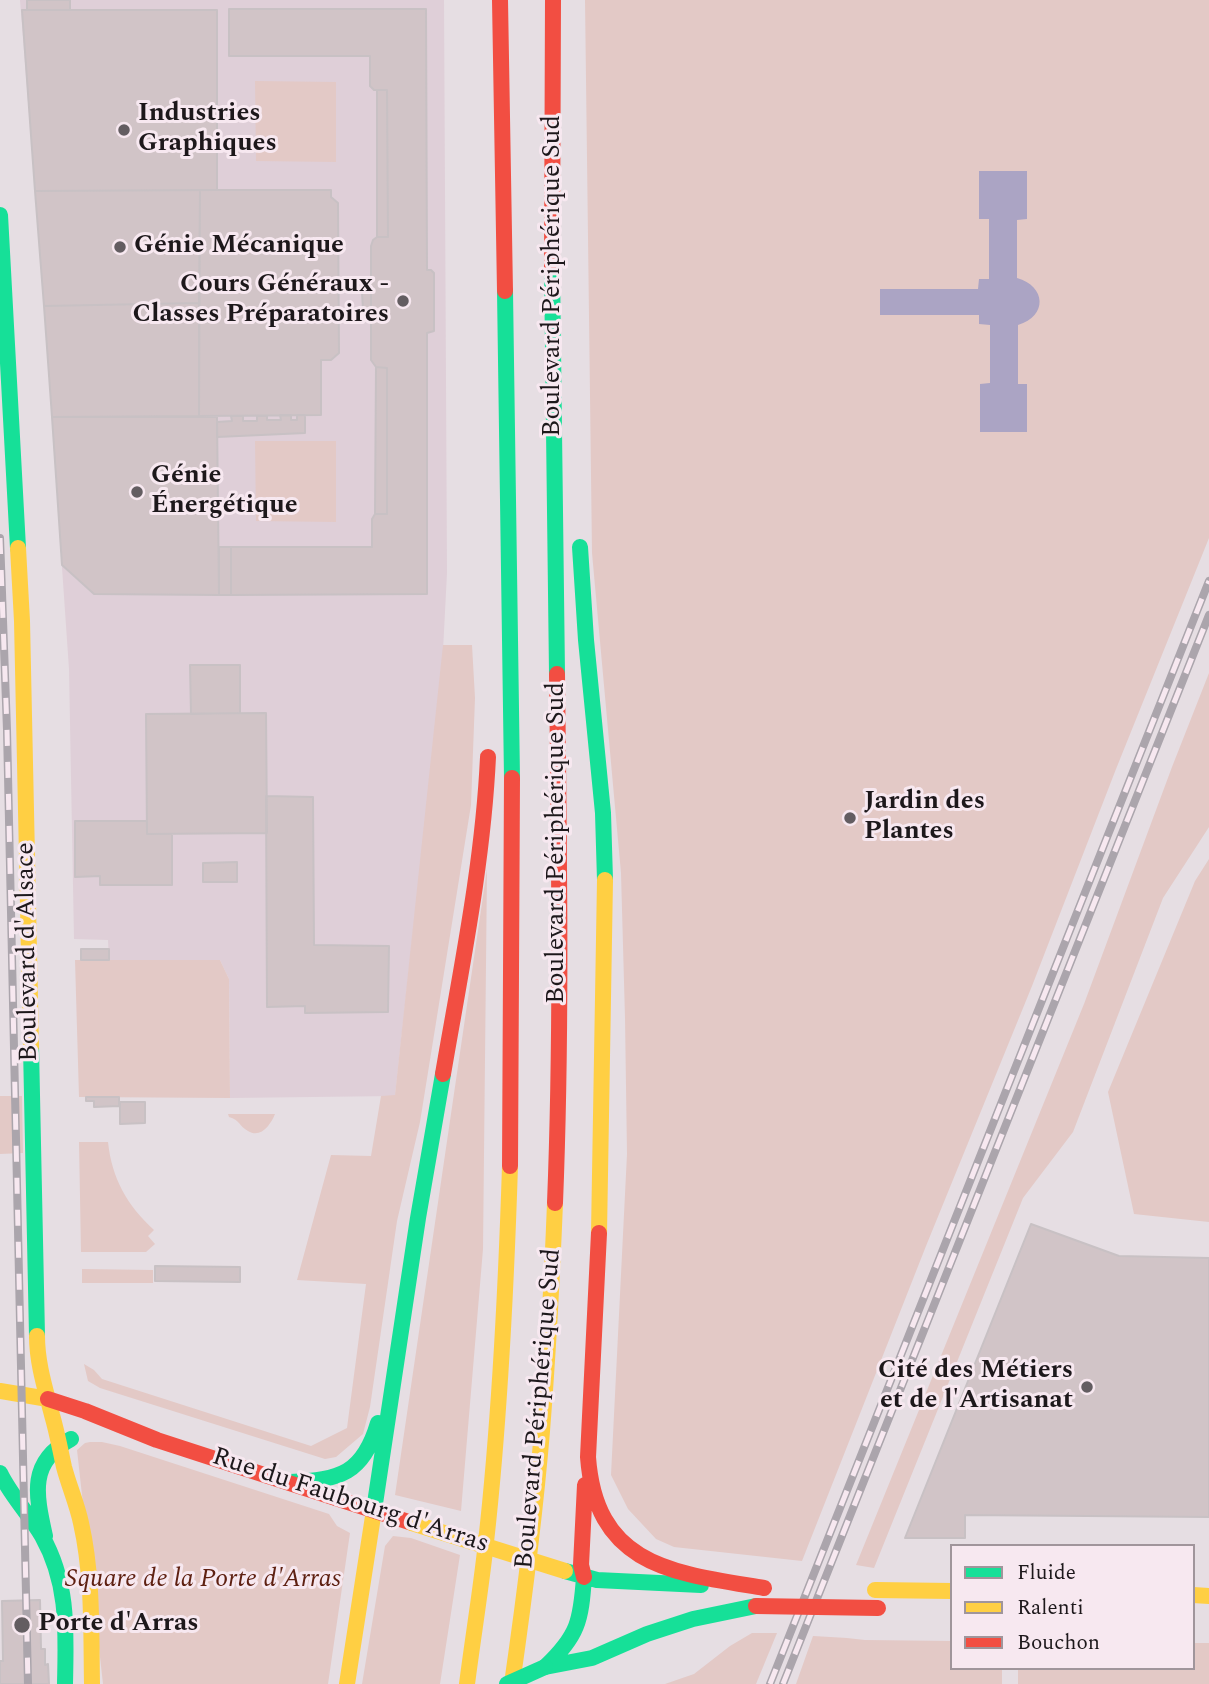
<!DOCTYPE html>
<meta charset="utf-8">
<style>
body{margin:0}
#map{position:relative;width:1209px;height:1684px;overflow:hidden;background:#e6dee3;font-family:Spectral,serif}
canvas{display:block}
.legend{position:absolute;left:950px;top:1544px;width:245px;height:126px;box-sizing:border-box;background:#f7e8f0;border:2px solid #a0959b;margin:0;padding:9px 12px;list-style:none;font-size:21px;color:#1d181b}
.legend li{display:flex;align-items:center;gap:14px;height:35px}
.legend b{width:35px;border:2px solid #a0959b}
</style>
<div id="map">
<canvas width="1209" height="1684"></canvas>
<ul class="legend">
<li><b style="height:9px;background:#16e098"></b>Fluide</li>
<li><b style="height:9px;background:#ffcf43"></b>Ralenti</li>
<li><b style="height:9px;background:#f24e42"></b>Bouchon</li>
</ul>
</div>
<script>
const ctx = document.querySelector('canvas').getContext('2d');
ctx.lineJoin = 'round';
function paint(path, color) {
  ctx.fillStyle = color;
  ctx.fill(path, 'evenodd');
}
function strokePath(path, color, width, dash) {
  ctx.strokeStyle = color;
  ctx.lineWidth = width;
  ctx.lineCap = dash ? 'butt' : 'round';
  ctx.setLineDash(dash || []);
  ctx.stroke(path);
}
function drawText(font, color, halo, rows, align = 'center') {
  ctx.font = font + ' Spectral,serif';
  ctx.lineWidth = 6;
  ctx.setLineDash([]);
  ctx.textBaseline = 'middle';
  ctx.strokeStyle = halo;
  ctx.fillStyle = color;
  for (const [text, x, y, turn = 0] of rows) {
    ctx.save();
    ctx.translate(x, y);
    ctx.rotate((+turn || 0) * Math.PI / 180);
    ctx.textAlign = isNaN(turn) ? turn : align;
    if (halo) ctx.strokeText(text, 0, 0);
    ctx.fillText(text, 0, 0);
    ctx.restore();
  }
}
paint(new Path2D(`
 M 20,0 L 444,0 L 447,573 L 442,670 L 395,1096 L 230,1098 L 229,979 L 220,960 L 109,960 L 108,940 L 74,939 L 69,669 L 44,306 Z`), '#dfcfd8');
paint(new Path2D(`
 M 585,0 L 1209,0 L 1209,538 L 1116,769 L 1032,986 L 926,1246 L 802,1561 L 674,1547 L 656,1539 L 628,1509 L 611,1475 L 627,1154 L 625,1018 L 621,873 L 592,553 Z
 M 255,81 L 336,82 L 336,162 L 256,161 Z
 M 255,441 L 336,441 L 336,522 L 256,521 Z
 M 443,645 L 472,645 L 475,698 L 471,805 L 420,1122 L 397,1221 L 370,1407 L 363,1434 L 336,1457 L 325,1459 L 100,1388 L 88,1381 L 84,1364 L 94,1370 L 102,1379 L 311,1446 L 347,1428 L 366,1284 L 297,1280 L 331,1155 L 371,1156 L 381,1096 L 395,1095 Z
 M 1209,673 L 1209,827 L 1163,898 L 1073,1132 L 1023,1198 L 874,1568 L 856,1565 L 1084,1004 L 1172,767 Z
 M 1209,859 L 1209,1222 L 1134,1214 L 1108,1092 L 1195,881 Z
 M 487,869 L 483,1249 L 461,1511 L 395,1495 Z
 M 75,960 L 220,960 L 229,979 L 230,1098 L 79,1097 Z
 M 0,1096 L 22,1096 L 23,1153 L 0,1154 Z
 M 228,1114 L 275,1114 C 271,1124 261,1139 248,1131 C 239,1126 240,1120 229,1117 Z
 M 79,1142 L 108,1142 C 112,1179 127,1205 154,1230 L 148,1236 L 155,1244 L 146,1252 L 81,1252 Z
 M 82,1269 L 153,1270 L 153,1283 L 82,1283 Z
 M 90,1442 L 102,1442 L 120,1446 L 329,1514 L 337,1526 L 350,1533 L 328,1684 L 103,1684 L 77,1450 L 85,1443 Z
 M 393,1536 L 411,1538 L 460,1555 L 440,1684 L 362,1684 L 385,1546 Z
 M 752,1633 L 777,1633 L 756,1684 L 665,1684 L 694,1674 L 730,1646 Z
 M 813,1636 L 847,1638 L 865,1640 L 952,1641 L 952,1668 L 1002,1668 L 1002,1684 L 796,1684 Z
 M 1193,1643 L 1209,1643 L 1209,1684 L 1018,1684 L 1018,1668 L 1193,1668 Z`), '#e3c9c6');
paint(new Path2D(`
 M 979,171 L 1027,171 L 1027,219 L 1017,220 L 1017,278 C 1046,286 1048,316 1018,325 L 1018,384 L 1027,384 L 1027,432 L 980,432 L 980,384 L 990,383 L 990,325 L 979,324 L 979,315 L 880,315 L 880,289 L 978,289 L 979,279 L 989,279 L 989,219 L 979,219 Z`), '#aba4c4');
const building = new Path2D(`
 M 27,0 L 70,0 L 70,10 L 27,10 Z
 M 229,9 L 426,9 L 427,270 L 431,270 L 434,273 L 434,331 L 427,333 L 427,594 L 231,595 L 231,547 L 372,547 L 372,519 L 375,514 L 387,514 L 387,368 L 376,367 L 371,360 L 371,246 L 373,240 L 377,237 L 388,237 L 387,90 L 374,90 L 370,86 L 370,56 L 229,56 Z
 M 22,10 L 217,10 L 217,190 L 35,191 Z
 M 377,90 L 387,90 L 388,237 L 377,237 Z
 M 200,190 L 199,303 L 44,306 L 35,191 Z
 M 200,190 L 331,190 L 331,197 L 338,203 L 339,353 L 331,360 L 321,360 L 321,415 L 199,416 Z
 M 367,287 L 371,287 L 371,315 L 367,315 L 363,309 L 362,293 Z
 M 199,303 L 199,416 L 52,417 L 44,306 Z
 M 376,367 L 387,368 L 387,514 L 375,514 Z
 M 280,415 L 291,415 L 291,420 L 297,420 L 297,415 L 305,415 L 305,433 L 217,437 L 217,422 L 232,421 L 231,416 L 243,416 L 243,421 L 257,421 L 257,416 L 267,416 L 267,420 L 281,420 Z
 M 52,417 L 217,417 L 219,595 L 94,594 L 62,565 Z
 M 219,547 L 231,547 L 231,595 L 219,595 Z
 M 190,665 L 240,665 L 240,713 L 191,714 Z
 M 266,713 L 267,833 L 147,834 L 146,714 Z
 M 266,796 L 313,797 L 314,945 L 389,946 L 388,1012 L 305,1013 L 305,1006 L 267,1007 Z
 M 75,821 L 147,821 L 147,834 L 172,834 L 172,885 L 100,885 L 100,876 L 75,877 Z
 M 237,862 L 237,882 L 203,882 L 203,863 Z
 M 81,949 L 109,949 L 109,960 L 81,960 Z
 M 86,1097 L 119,1097 L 119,1106 L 94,1107 L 94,1101 L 86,1101 Z
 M 120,1102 L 145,1102 L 145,1123 L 120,1124 Z
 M 1031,1224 L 1119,1256 L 1209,1258 L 1209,1517 L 965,1515 L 965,1538 L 905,1538 Z
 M 155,1266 L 240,1267 L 240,1282 L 155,1281 Z
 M 40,1600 L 41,1649 L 45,1649 L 45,1665 L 48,1664 L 49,1684 L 0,1684 L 0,1661 L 3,1661 L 2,1601 Z`);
paint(building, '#d1c4c7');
strokePath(building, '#c8c1c4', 2);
strokePath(new Path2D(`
 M 0,215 L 18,548
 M 552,267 L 557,674
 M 505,291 L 512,778
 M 580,547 L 586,640 L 603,813 L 605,880
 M 31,1047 L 37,1336
 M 0,1473 C 11,1496 29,1514 42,1536 C 69,1584 66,1631 65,1684
 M 290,1482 C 340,1480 363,1474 378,1423
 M 374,1510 L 418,1218 L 443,1074
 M 45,1536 C 36,1495 28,1462 71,1439
 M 565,1571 L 597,1580 L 701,1585
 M 545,1667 L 592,1658 L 647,1634 L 693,1619 L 756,1606
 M 545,1667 C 578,1636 581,1621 584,1577`), '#16e098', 16);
strokePath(new Path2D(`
 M 18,548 L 22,621 L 31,1047
 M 599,1233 L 605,880
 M 37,1336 C 37,1363 45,1388 52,1415 C 57,1432 60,1449 64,1467 C 69,1486 77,1504 81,1523 C 93,1576 91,1631 92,1684
 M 0,1391 L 48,1399
 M 875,1590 L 952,1591
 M 1193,1595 L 1209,1596
 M 347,1684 L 374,1510
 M 467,1684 C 473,1637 481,1589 486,1542 C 500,1417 506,1291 510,1166
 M 512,1684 C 524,1600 535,1516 542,1431 C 548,1355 552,1279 555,1203`), '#ffcf43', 16);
strokePath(new Path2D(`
 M 500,0 L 505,291
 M 552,267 L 553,0
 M 443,1074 C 461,969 483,864 488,757
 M 510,1166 L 512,778
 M 555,1203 C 562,1027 559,851 557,674
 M 599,1233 L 588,1457 C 596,1567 674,1573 764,1588
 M 48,1399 L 85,1411 L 157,1440 L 412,1523
 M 584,1577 L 581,1565 L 585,1485`), '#f24e42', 16);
const rail = new Path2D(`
 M 0,538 L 7,730 L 28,1684
 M 770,1684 L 1209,581
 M 783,1684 L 1209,615`);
strokePath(rail, '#aba5ac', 8);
strokePath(rail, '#f7e8f0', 5, [16]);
strokePath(new Path2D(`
 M 507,1684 L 545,1667`), '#16e098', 16);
strokePath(new Path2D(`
 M 412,1523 L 565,1571`), '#ffcf43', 16);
strokePath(new Path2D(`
 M 756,1606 L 878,1608`), '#f24e42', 16);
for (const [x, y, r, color] of [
 [124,130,7,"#635d61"],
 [120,247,7,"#635d61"],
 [403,301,7,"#635d61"],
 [137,492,7,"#635d61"],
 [850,818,7,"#635d61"],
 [1087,1387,7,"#635d61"],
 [22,1625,9,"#635d61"]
]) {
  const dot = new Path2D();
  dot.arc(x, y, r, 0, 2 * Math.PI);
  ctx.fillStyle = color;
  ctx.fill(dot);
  strokePath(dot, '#f7e8f0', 2.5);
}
drawText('bold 26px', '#1d181b', '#f7e8f0', [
 ["Industries",138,115],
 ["Graphiques",138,145],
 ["Génie Mécanique",134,247],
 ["Cours Généraux -",389,286,"right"],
 ["Classes Préparatoires",389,316,"right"],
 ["Génie",151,477],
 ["Énergétique",151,507],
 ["Jardin des",864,803],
 ["Plantes",864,833],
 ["Cité des Métiers",1073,1372,"right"],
 ["et de l'Artisanat",1073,1402,"right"],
 ["Porte d'Arras",38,1625]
], 'left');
drawText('26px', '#1d181b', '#f7e8f0', [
 ["Boulevard Périphérique Sud",554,276,-90],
 ["Boulevard Périphérique Sud",558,843,-90],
 ["Boulevard d'Alsace",29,952,-91],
 ["Boulevard Périphérique Sud",540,1409,-85],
 ["Rue du Faubourg d'Arras",350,1502,18]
]);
drawText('italic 26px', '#5e2011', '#f7e8f0', [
 ["Square de la Porte d'Arras",203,1581]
]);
</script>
